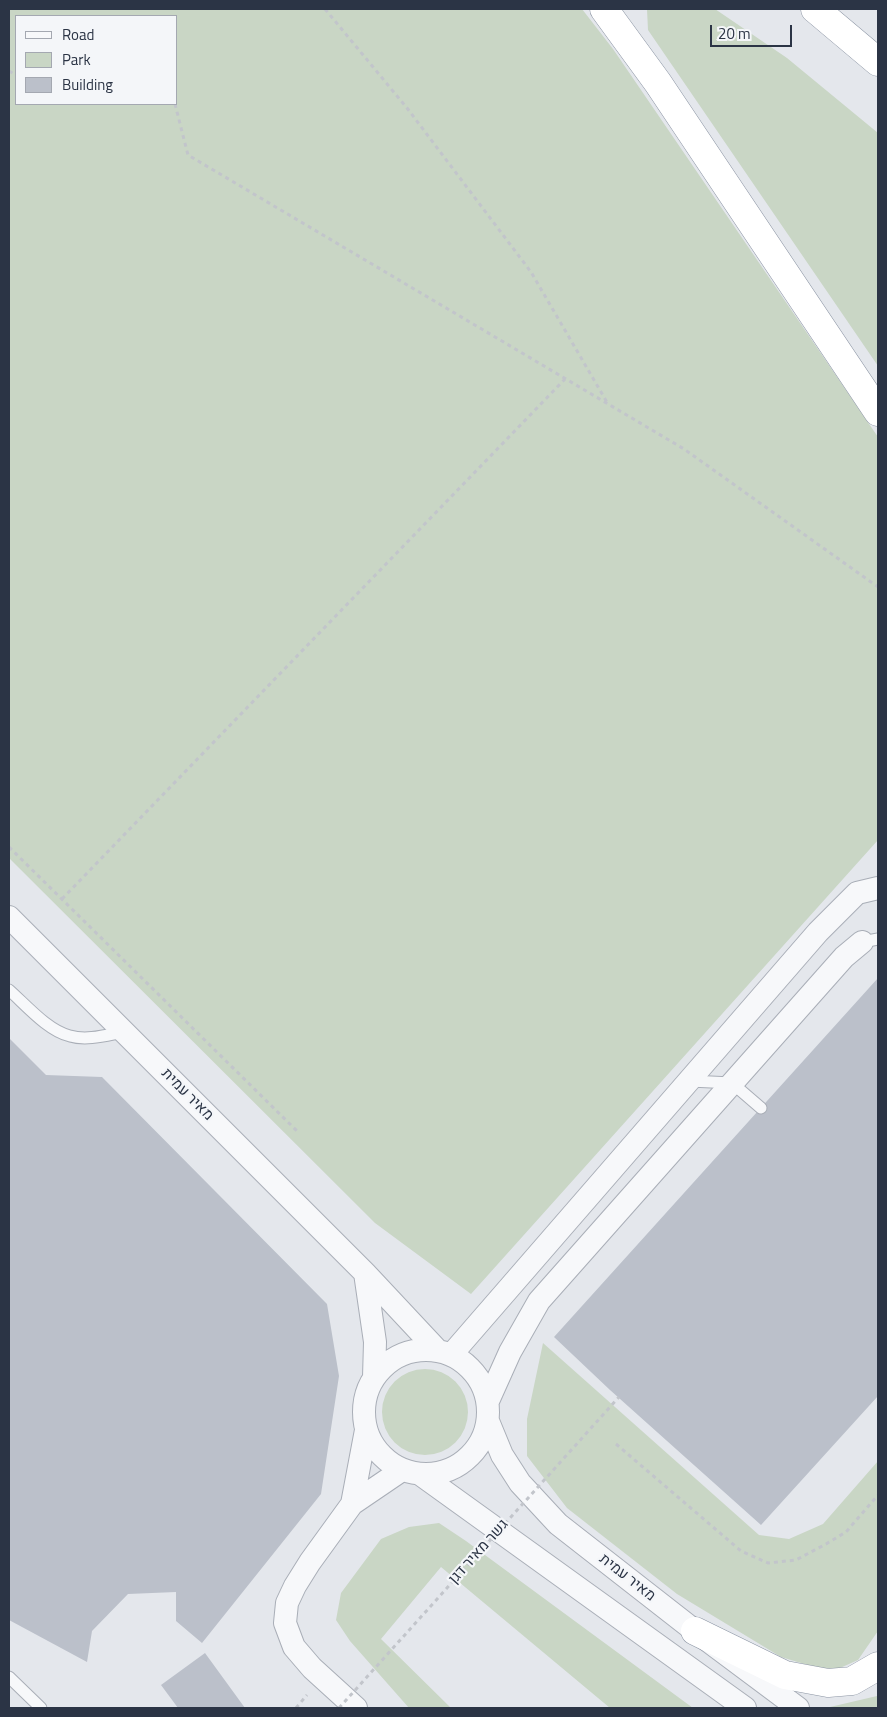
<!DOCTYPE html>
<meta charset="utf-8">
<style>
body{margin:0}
#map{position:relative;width:887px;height:1717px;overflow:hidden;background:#e4e7ec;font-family:"Titillium Web",sans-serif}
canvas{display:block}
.frame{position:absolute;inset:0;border:10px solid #2b3445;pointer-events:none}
.legend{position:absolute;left:15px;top:15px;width:162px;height:90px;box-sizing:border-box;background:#f4f6f9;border:1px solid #a4a8b1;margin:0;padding:6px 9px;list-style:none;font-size:15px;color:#2b3445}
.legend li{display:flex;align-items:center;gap:10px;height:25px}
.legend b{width:25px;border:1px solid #a4a8b1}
.scale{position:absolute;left:710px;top:25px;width:82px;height:22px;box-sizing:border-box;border:2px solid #2b3445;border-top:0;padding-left:6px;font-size:15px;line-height:18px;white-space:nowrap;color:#2b3445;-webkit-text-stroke:4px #f4f6f9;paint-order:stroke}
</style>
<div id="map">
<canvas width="887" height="1717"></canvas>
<div class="frame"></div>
<ul class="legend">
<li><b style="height:6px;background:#f7f8fa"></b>Road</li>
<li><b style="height:14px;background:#c9d6c5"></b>Park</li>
<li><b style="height:14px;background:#bbc0ca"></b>Building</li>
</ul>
<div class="scale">20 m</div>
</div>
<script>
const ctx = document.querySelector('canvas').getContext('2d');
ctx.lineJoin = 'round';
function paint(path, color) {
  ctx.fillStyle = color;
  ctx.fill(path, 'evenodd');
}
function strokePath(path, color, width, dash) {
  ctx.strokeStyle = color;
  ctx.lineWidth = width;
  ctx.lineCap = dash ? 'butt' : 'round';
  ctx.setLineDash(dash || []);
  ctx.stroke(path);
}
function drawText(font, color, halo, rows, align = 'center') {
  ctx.font = font + ' "Titillium Web",Heebo,sans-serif';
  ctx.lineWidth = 4.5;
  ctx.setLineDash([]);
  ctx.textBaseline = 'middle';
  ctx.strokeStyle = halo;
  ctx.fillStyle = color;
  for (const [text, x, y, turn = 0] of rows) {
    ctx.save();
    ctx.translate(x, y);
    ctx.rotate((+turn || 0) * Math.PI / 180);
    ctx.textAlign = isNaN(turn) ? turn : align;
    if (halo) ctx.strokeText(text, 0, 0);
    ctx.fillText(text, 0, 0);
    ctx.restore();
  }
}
paint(new Path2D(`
 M 9,9 L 582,9 L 613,49 L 878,437 L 878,840 L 471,1294 L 375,1223 L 9,858 ZM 176,16 L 176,104 L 16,104 L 16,16 Z
 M 647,9 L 715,9 L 787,58 L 878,133 L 878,366 L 648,30 Z
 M 543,1343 L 759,1535 L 789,1539 L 823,1524 L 878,1461 L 878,1631 L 858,1660 L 831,1672 L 781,1657 L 677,1594 L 567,1508 L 527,1456 L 527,1419 Z
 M382 1412a43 43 0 1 1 86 0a43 43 0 1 1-86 0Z
 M 439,1523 L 466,1541 L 693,1708 L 610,1708 L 441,1567 L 381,1639 L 451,1708 L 409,1708 L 350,1641 L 336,1620 L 341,1593 L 381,1539 L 409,1527 Z
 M 878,1695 L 878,1708 L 830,1707 L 877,1696 Z`), '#c9d6c5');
paint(new Path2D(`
 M 878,978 L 878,1396 L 761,1525 L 610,1390 L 554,1337 Z
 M 9,1038 L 46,1075 L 102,1077 L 327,1304 L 339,1376 L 321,1494 L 202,1643 L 176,1621 L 176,1592 L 128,1594 L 92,1631 L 87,1662 L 9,1620 Z
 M 205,1653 L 245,1708 L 178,1708 L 161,1685 Z`), '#bbc0ca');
const service = new Path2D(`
 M 862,942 L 878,939
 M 9,990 C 26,1005 48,1031 70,1036 C 87,1041 107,1035 124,1032
 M 690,1081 L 732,1083 L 761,1108
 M 9,1677 L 41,1708`);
const minor = new Path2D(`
 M 9,917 L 365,1273 L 438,1351
 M 365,1273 L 375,1342 L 374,1377
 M364 1412a62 62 0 1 1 124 0a62 62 0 1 1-124 0Z
 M 451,1355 L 818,932 L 857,893 L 878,888
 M 488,1401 L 510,1352 L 539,1301 L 844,957 L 862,942
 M 488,1421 L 502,1455 L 520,1483 L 558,1524 L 695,1631 L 798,1708
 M 420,1474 L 745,1708
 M 352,1504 L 366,1430
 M 356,1708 L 312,1668 L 294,1647 L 285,1623 L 287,1603 L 295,1586 L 310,1562 L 352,1504 L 402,1470`);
const motorway = new Path2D(`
 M 604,9 L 658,83 L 878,412
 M 815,9 L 878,62
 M 695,1631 L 785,1675 L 828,1683 L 852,1681 L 878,1666`);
strokePath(service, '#a9aeb7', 13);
strokePath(minor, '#a9aeb7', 24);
strokePath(motorway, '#8b94a3', 29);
strokePath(new Path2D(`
 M 325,9 L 407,108 L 531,272 L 608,404
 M 9,71 L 16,75
 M 175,104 L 188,155 L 684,449 L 878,587
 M 9,847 L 298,1132
 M 62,899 L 565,379
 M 616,1444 L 741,1551 L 768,1563 L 796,1560 L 826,1544 L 846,1532 L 878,1495
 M 296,1708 L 307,1695`), '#c2c5cb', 3, [4, 4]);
strokePath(service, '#f7f8fa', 11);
strokePath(minor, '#f7f8fa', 22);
strokePath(motorway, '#fff', 28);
strokePath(new Path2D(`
 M 339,1708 L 619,1397`), '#c2c5cb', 3, [4, 4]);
drawText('15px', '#2b3445', '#f4f6f9', [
 ["מאיר עמית",187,1095,45],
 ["גשר מאיר דגן",479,1552,-48],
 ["מאיר עמית",627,1578,38]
]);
</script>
